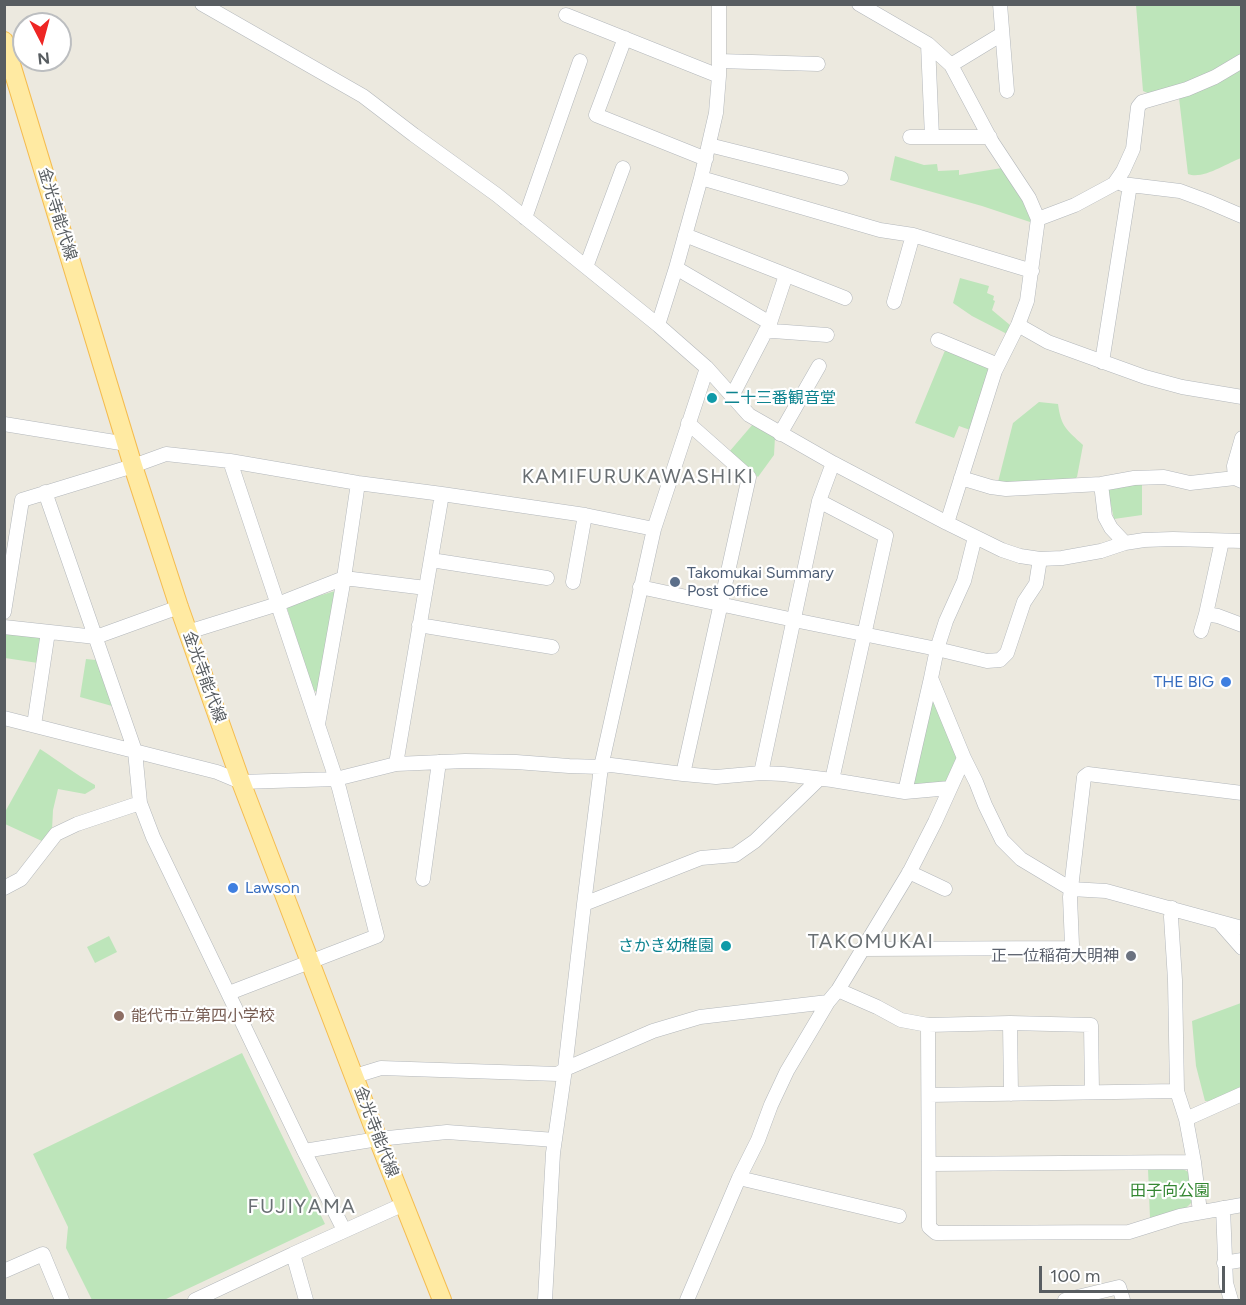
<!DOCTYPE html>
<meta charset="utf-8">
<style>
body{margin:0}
#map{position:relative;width:1246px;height:1305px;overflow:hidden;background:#ece9df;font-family:Figtree,sans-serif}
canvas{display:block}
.frame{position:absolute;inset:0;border:6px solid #585d61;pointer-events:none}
.north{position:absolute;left:12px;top:12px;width:60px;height:60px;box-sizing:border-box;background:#fff;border:2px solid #bcbec0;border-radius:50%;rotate:174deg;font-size:16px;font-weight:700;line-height:24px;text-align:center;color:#585d61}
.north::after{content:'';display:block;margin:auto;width:21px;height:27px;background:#ee2624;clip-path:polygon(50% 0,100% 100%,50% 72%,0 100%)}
.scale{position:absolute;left:1039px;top:1266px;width:186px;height:27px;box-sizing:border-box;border:3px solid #585d61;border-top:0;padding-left:8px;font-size:18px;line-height:21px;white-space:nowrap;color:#585d61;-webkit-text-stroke:4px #fff;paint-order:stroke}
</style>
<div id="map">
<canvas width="1246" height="1305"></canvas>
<div class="frame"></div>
<div class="north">N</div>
<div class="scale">100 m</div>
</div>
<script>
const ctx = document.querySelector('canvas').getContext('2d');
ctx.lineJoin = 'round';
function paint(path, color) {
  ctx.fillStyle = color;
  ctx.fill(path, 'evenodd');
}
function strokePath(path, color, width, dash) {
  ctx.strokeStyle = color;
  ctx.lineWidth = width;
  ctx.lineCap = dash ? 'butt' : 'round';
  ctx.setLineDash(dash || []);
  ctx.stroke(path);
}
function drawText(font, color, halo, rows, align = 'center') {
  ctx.font = font + ' Figtree,"Noto Sans JP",sans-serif';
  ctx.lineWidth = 4.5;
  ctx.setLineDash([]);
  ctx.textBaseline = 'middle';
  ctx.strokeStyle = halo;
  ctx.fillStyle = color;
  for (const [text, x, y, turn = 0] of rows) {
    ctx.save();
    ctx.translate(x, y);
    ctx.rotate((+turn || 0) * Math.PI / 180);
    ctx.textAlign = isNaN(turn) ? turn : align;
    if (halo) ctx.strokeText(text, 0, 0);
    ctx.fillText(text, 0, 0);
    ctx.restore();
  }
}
paint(new Path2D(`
 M 1136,5 L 1241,5 L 1241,56 L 1195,82 L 1150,94 L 1143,91 Z
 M 1241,66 L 1241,158 C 1227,163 1203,180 1188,174 L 1179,98 Z
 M 895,156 L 924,165 L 937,164 L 938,171 L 959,170 L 959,175 L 1002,168 L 1030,209 L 1033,223 L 982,206 L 890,180 Z
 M 960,278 L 989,286 L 987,293 L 994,296 L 993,300 L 995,301 L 992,310 L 1010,325 L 1007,334 L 972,316 L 953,303 Z
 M 946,348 L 990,368 L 973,431 L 959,426 L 954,438 L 915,423 Z
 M 1039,402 L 1058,404 C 1061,427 1067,430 1083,445 L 1077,477 L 1072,481 L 997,486 L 1013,423 Z
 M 753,424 L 775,437 L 774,455 L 758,477 L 729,452 Z
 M 1142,480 L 1142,515 L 1114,519 L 1107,487 Z
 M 335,591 L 318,693 L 312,689 L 287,608 L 295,603 Z
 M 6,634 L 38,635 L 42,642 L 38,663 L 5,658 Z
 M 86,659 L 96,660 L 112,706 L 80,697 Z
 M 931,698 L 934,699 L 957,751 L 956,759 L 945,785 L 917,787 L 910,784 Z
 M 40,749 C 59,761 75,774 95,785 L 95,788 L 85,794 L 58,789 L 53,810 L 52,830 L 44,842 L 5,824 L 5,812 Z
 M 109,936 L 117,952 L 95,963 L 87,947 Z
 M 1241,1003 L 1241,1087 L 1211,1101 L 1205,1101 L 1196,1066 L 1192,1021 Z
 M 242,1053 L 325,1224 L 164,1300 L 92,1300 L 66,1248 L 68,1227 L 33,1154 Z
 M 1148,1169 L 1183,1169 L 1190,1173 L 1193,1201 L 1186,1208 L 1150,1218 Z`), '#bde5ba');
const minor = new Path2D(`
 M 202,4 L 363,96 L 414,135 L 497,195 L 658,325 L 707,368 L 749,415 L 833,463 L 947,523 L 1002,550 L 1020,556 L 1040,559 L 1062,558 L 1101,551 L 1125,543 L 1144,540 L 1173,539 L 1242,541
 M 859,4 L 928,44 L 951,65 L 992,142 L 1029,198 L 1038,219 L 1027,301 L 1018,325 L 995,371 L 947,523
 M 1000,4 L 1007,91
 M 566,15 L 719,76
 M 625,38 L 596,115 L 706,159
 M 928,44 L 932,137
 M 719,61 L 818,64
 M 951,65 L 1002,34
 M 910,137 L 990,137
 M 709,145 L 841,178
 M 701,178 L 880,230 L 913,235 L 1032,271
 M 1122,184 L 1180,191 L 1207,201 L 1242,216
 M 525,218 L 580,61
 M 1038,219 L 1075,205 L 1114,184 L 1123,171 L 1133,149 L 1138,107 L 1142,102 L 1187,89 L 1215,77 L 1242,61
 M 685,235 L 845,298
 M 586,267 L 623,168
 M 676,268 L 770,323 L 786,275
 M 894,302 L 913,235
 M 658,325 L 676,268 L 701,178 L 716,113 L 719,76 L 719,4
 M 1018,325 L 1048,342 L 1145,377 L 1182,387 L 1242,397
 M 765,332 L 773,331 L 827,335
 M 938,340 L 998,365
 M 1102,362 L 1130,185
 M 732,396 L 770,323
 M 4,424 L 127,444
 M 780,434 L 819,366
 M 961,478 L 991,487 L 1006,489 L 1101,484 L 1134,478 L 1164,477 L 1190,483 L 1235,478 L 1242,481
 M 1235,478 L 1234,466 L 1242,438
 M 1101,484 L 1105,517 L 1111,528 L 1125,543
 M 45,492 L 135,751 L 140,803 L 153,837 L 304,1151 L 344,1230
 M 819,501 L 886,536 L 832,780
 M 975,537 L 964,581 L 946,621 L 937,649 L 931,678 L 964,758 L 976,782 L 985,805 L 1002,840 L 1021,859 L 1071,889 L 1106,891 L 1242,928
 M 431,560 L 547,578
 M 573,582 L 585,515
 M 640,587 L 794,620 L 937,649 L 987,661 L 1000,660 L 1007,653 L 1024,602 L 1036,584 L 1040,559
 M 4,612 L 22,500 L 133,466 L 166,454 L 230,461 L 358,483 L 442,494 L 585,515 L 654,529
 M 1206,614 L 1218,616 L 1242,625
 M 419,625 L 552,647
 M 4,627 L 96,637 L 179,607
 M 1201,631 L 1206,614 L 1222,541
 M 188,632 L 278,604 L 344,578 L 426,588
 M 4,718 L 217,772 L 241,782 L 336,779 L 396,764 L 465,761 L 516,762 L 569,766 L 601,767 L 611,765 L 683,774 L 716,777 L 761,773 L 783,774 L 832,780 L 905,792 L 950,788
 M 318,724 L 344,578 L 358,483
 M 34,725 L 48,632
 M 396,764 L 442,494
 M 761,773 L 819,501 L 833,463
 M 683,774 L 749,477 L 688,423
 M 905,792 L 931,678
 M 909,872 L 945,889
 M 423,879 L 439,762
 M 4,888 L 21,879 L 56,834 L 77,824 L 140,803
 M 584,904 L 701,858 L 735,855 L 755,841 L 819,779
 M 1172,908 L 1171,917 L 1175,980 L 1177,1091 L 1186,1119 L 1194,1162 L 1200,1212
 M 1220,923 L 1242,948
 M 861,949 L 1069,948 L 1072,945 L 1070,897 L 1084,777 L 1088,774 L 1242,793
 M 838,990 L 877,1007 L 901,1020 L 928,1025 L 1010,1023 L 1091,1025 L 1092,1092
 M 229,993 L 377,936 L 339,788 L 230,461
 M 1010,1023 L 1011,1094
 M 928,1025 L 929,1227 L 936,1233 L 1129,1232 L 1180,1216 L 1242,1205
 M 355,1076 L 381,1068 L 558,1074 L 565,1069 L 653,1031 L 700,1017 L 828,1002
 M 929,1095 L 1177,1091
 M 1186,1119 L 1242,1094
 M 304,1151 L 378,1139 L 447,1132 L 555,1140
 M 930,1164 L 1194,1162
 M 739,1178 L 899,1216
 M 1223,1208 L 1226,1283 L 1231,1300
 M 1224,1263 L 1242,1260
 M 4,1271 L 43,1254 L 62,1300
 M 195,1300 L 293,1254
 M 306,1300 L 293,1254 L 404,1204
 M 545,1300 L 553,1153 L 565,1069 L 584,904 L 601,767 L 654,529 L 707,368
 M 687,1300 L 739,1178 L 758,1140 L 771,1105 L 787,1071 L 828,1002 L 838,990 L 910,871 L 935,822 L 964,758
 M 1065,1300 L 1119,1287 L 1123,1300`);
const major = new Path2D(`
 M 4,41 L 133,466 L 179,607 L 241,782 L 378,1139 L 442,1300`);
strokePath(minor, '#b3b7bb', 15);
strokePath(major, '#f5bc4f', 20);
strokePath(minor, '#fff', 14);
strokePath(major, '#ffeaa2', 18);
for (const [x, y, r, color] of [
 [712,398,6,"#0f9aa8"],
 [675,582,6,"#5c6f8a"],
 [1226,682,6,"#3f7fe0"],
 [233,888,6,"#3f7fe0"],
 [726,946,6,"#0f9aa8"],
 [1131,956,6,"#6b7280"],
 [119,1016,6,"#8d6e63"]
]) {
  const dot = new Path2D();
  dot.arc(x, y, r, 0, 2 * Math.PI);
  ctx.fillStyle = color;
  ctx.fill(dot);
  strokePath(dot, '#fff', 2);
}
drawText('16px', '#585d61', '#fff', [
 ["金光寺能代線",57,214,73],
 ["金光寺能代線",204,677,70],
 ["金光寺能代線",376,1132,69]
]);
drawText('16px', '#0d838f', '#fff', [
 ["二十三番観音堂",724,398],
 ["さかき幼稚園",714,946,"right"]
], 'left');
drawText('16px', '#4e5e75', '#fff', [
 ["Takomukai Summary",687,573],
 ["Post Office",687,591]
], 'left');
drawText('16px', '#366cbe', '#fff', [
 ["THE BIG",1214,682],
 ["Lawson",245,888,"left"]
], 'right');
drawText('16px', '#5b616d', '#fff', [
 ["正一位稲荷大明神",1119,956]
], 'right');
drawText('16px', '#785e54', '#fff', [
 ["能代市立第四小学校",131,1016]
], 'left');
drawText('16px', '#348732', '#fff', [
 ["田子向公園",1170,1191]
]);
ctx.letterSpacing = '1.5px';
drawText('20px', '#696f73', '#fff', [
 ["KAMIFURUKAWASHIKI",638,477],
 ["TAKOMUKAI",871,942],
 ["FUJIYAMA",302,1207]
]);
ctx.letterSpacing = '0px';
</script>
